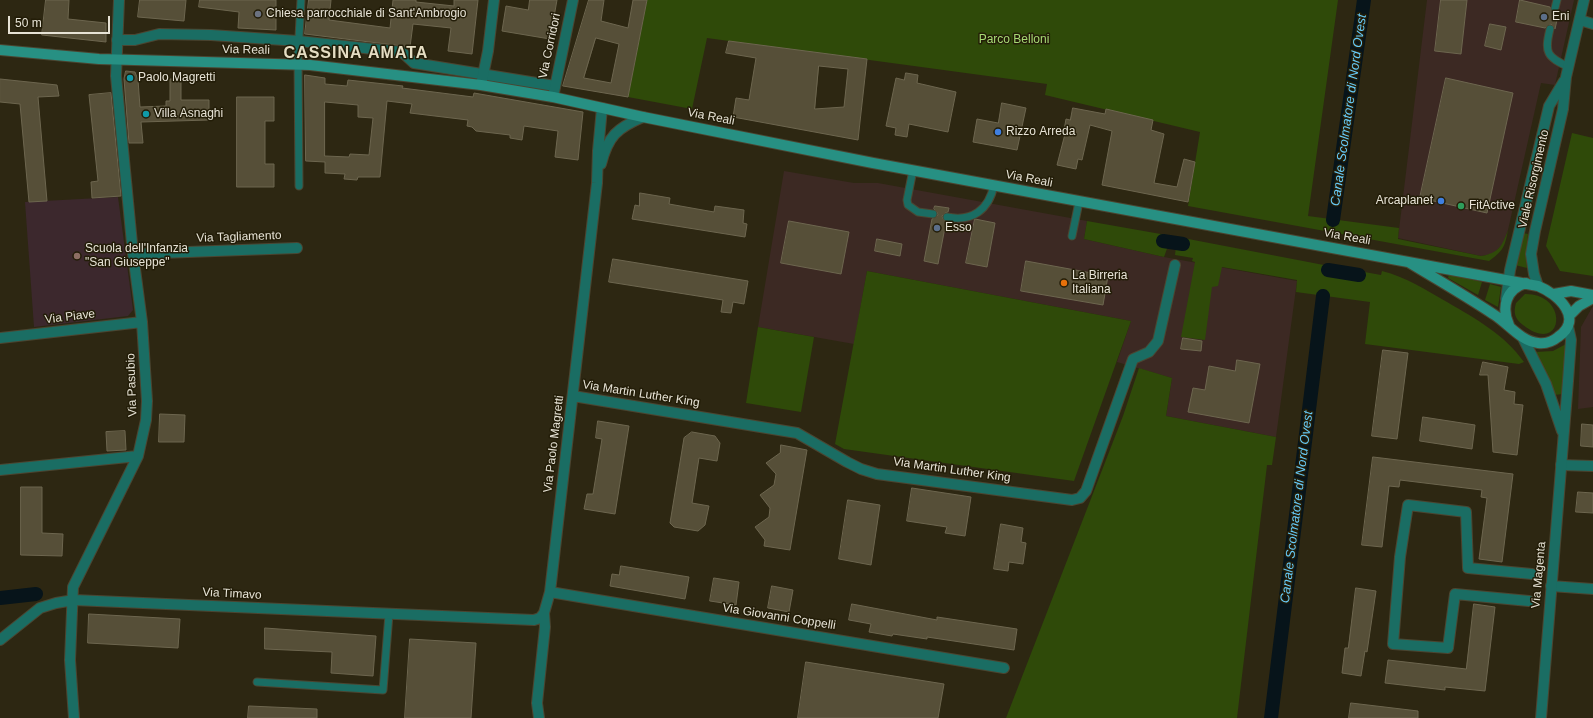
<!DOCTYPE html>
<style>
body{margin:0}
#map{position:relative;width:1593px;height:718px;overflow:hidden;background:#2d2712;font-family:Arial,sans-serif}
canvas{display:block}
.scale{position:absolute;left:8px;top:16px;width:102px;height:18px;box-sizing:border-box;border:2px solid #e7e3d6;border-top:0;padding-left:5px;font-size:12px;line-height:14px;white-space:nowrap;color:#e7e3d6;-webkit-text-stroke:3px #231d08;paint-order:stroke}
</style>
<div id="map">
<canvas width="1593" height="718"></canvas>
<div class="scale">50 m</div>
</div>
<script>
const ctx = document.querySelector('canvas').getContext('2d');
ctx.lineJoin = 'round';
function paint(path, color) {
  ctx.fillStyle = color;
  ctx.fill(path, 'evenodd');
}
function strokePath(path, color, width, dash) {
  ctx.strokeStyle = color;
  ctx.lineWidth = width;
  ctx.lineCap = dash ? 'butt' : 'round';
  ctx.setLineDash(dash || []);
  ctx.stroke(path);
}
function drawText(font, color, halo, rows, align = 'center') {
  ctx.font = font + ' Arial,sans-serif';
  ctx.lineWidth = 3;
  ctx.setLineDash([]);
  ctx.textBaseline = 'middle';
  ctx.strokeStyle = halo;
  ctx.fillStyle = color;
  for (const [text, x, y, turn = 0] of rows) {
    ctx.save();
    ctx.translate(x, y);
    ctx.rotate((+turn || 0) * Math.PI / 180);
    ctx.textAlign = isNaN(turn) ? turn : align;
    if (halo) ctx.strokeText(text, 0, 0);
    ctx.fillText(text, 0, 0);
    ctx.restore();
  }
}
paint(new Path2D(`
 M 1427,0 L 1574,0 L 1555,85 L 1541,83 L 1508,230 L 1503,244 L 1493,254 L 1481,256 L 1398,238 Z
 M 784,171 L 854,183 L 878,183 L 1087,221 L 1084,239 L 1164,257 L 1297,281 L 1276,437 L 1166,416 L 1172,378 L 1117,362 L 1131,321 L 867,271 L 854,344 L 758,327 Z
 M 1593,306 L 1593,407 L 1578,409 L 1581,327 Z`), '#3c2923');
paint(new Path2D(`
 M 118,197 L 133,310 L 128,316 L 34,327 L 25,202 Z`), '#3c282d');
paint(new Path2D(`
 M 647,0 L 1338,0 L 1308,216 L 1399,228 L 1398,239 L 1481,256 C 1499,253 1502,246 1508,230 C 1505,247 1503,251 1489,261 L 1188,206 L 1200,132 L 1045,95 L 1047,84 L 707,38 L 692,109 L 628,97 Z
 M 1572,133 L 1593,138 L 1593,276 L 1560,271 L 1546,246 Z
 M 1087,221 L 1172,236 L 1171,239 L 1167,238 L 1163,241 L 1164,244 L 1168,246 L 1164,257 L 1084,239 Z
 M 1523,233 L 1528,234 L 1526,254 L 1527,268 L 1515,265 Z
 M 1178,237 L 1329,266 L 1327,274 L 1358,279 L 1359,271 L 1381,275 L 1382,271 C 1406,277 1426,290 1447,302 C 1476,319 1504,334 1524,362 L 1519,364 L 1365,344 L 1370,302 L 1296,292 L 1297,280 L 1222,267 L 1218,286 L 1212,287 L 1205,340 L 1181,337 L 1195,262 L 1192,261 L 1193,258 L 1175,255 L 1176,247 L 1180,248 L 1183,244 L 1181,241 L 1177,240 Z
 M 867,271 L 1131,321 L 1074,481 L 844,449 L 835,444 Z
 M 1449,274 L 1482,282 L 1478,295 L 1448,278 Z
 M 1490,284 L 1501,287 L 1498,307 L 1485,300 Z
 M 1525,294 C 1570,293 1564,357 1523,325 C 1515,319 1513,313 1516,303 Z
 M 758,327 L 814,337 L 801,412 L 746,403 Z
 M 1566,344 L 1563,394 L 1554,395 L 1535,352 L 1553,351 Z
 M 1139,368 L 1172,378 L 1166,416 L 1276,437 L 1272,465 L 1267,465 L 1237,718 L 1006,718 L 1123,416 Z`), '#2f4a09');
strokePath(new Path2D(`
 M 1350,278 L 1351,274`), '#07141a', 4);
strokePath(new Path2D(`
 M 1333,220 L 1364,0
 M 1163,241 L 1183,244
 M 1328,270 L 1359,275
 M 0,598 L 36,594
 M 1271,718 L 1323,296`), '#07141a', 14);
const building = new Path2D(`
 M 46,0 L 69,0 L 68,19 L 106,23 L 106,42 L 42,35 Z
 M 140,0 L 186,0 L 184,21 L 138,17 Z
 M 200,0 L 276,0 L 276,30 L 238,28 L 239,12 L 199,7 Z
 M 309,0 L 331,0 L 329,20 L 390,28 L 393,0 L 416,0 L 416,2 L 454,6 L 454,0 L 478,0 L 472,54 L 448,51 L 451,28 L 413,24 L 410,47 L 305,34 Z
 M 530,0 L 557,0 L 550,39 L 502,31 L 506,6 L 528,10 Z
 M 589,0 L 604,0 L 601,21 L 628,28 L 633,0 L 647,0 L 628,97 L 563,86 ZM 596,38 L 619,44 L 611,83 L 584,78 Z
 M 1441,0 L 1467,0 L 1461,54 L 1435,51 Z
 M 1520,0 L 1550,7 L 1553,13 L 1559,11 L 1555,29 L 1551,24 L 1545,28 L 1516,22 Z
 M 1490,24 L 1506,27 L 1501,50 L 1485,46 Z
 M 729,41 L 867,59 L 858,140 L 733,117 L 736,98 L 749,100 L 756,58 L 726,53 ZM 819,66 L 848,69 L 844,107 L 815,109 Z
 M 126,71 L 135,72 L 138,80 L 140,107 L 166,106 L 166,101 L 170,101 L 170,79 L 181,79 L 181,100 L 209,100 L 209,120 L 141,122 L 143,143 L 129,143 L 124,79 Z
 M 906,73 L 918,75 L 917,83 L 956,92 L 948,132 L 909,124 L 907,137 L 895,135 L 896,128 L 886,126 L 896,78 L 904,80 Z
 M 305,75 L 325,78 L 325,84 L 347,86 L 348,80 L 403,86 L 402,88 L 473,97 L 474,93 L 583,112 L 578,160 L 555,157 L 558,131 L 524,126 L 522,140 L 510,138 L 510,135 L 476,131 L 472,127 L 467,126 L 468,120 L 410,113 L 412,104 L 387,101 L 380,177 L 358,177 L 357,180 L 344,179 L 345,174 L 325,173 L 325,162 L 306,161 ZM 325,102 L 358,105 L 358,117 L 373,118 L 369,155 L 350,154 L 349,157 L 325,156 Z
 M 1446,78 L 1513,93 L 1487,213 L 1420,198 Z
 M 0,79 L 57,85 L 59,96 L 38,97 L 47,201 L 29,202 L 20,104 L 0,102 Z
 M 111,93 L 121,196 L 92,198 L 91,182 L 98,181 L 89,95 Z
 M 237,97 L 274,97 L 274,121 L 265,121 L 265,164 L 274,164 L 274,187 L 237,187 Z
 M 1002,103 L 1026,108 L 1017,150 L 973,142 L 977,119 L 998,123 Z
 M 1073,108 L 1105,114 L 1106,109 L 1153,120 L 1151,130 L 1164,134 L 1154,183 L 1177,187 L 1184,159 L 1195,162 L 1188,202 L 1102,185 L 1112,131 L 1090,125 L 1082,160 L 1078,159 L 1076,169 L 1057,165 L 1066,130 L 1064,130 L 1066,119 L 1070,120 Z
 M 640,193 L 670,198 L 669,204 L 714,212 L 715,206 L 744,210 L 743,223 L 747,224 L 745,237 L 632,219 L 635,205 L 639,206 Z
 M 935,206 L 949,208 L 948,212 L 945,213 L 942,216 L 943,219 L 946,222 L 938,264 L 924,261 L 932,219 L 938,215 L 937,212 L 934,209 Z
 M 975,219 L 995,223 L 987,267 L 966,263 Z
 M 789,221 L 849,232 L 841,274 L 781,263 Z
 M 877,239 L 902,244 L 900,256 L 875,251 Z
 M 613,259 L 748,281 L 744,304 L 733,302 L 731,313 L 721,312 L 723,300 L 609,282 Z
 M 1026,261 L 1108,276 L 1103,305 L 1021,291 Z
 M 1183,338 L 1202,341 L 1201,351 L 1181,349 Z
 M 1383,350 L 1408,353 L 1397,439 L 1372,436 Z
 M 1237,360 L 1260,364 L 1249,423 L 1188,412 L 1193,388 L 1205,390 L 1209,366 L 1235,371 Z
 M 1483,362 L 1508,367 L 1504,390 L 1515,392 L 1514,404 L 1523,405 L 1517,455 L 1493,452 L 1488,375 L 1480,375 Z
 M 160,414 L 185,415 L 184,442 L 159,442 Z
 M 1423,417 L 1475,425 L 1472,449 L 1420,441 Z
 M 598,421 L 629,426 L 615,514 L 584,509 L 587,494 L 593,494 L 602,439 L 596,438 Z
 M 1582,424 L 1593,425 L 1593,447 L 1581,446 Z
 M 125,431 L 126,450 L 107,451 L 106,432 Z
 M 692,432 L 715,436 L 720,443 L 717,461 L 699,458 L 692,503 L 709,506 L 705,525 L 698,531 L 674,527 L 670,523 L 684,438 Z
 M 781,445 L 807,450 L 790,550 L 764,546 L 765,540 L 755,527 L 769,517 L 770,508 L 760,495 L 774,485 L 776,474 L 766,463 L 780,453 Z
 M 1373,457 L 1513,474 L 1502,562 L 1479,559 L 1487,498 L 1481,497 L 1482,490 L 1400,480 L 1399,487 L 1389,486 L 1382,547 L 1362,545 Z
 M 21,487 L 42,487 L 42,533 L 63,534 L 62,556 L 21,555 Z
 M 912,488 L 971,497 L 965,536 L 945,533 L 947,527 L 907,521 Z
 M 1578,492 L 1593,493 L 1593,513 L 1576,512 Z
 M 848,500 L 880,505 L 871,565 L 839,559 Z
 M 1001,524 L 1023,528 L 1021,542 L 1026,543 L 1023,564 L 1009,562 L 1008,571 L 994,569 Z
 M 621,566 L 689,577 L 685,599 L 610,586 L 612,574 L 619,575 Z
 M 714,578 L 739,582 L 736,605 L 710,601 Z
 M 772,586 L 793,590 L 789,612 L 768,608 Z
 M 1356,588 L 1376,591 L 1367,652 L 1365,651 L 1361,676 L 1342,673 L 1345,648 L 1348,648 Z
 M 852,604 L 937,620 L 937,617 L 1017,629 L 1014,650 L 927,637 L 927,639 L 893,634 L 892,636 L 869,632 L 871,624 L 849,620 Z
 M 1474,604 L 1495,607 L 1485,691 L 1445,687 L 1445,690 L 1385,683 L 1388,660 L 1466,669 Z
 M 89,614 L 180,619 L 178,648 L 88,643 Z
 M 265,628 L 376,636 L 373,676 L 331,673 L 332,652 L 265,649 Z
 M 410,639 L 476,643 L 471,718 L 405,718 Z
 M 806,662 L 944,684 L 938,718 L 798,718 Z
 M 1351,703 L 1418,711 L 1418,718 L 1349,718 Z
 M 249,706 L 317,709 L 317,718 L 248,718 Z`);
paint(building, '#564f38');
strokePath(building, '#6d664f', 1);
const service = new Path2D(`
 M 1555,8 L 1557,0
 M 1550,29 C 1544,53 1547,57 1569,67
 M 913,170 L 907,200 L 908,205 L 918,212 L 933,214
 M 299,186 L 298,56 L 301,0
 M 947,217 C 972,222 989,210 994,185
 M 1072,236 L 1079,202
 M 257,682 L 383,690 L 389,614`);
const pedestrian = new Path2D(`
 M 117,40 L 135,40 L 159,34 L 211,35 L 298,41 L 402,52 L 414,63 L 555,86
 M 1529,601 L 1455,594 L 1448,648 L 1393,644 L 1400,557 L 1408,505 L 1466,512 L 1468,568 L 1532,574`);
const minor = new Path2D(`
 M 1580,20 L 1593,24
 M 481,85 L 488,51 L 494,0
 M 553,97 L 573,0
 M 601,164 C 608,136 617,128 643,117
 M 133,254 L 297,248
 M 1538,286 L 1534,274 L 1531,254 L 1535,231 L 1563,109 L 1566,77 L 1584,0
 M 1506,299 L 1510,270 L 1549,106 L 1564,81
 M 0,338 L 142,322
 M 573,396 L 797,433 L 847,462 L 861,469 L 877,474 L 1072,500 L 1080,498 L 1086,491 L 1133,359 L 1149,352 L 1158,341 L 1175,265
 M 1561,465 L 1593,466
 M 0,470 L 138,456
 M 1551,586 L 1593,589
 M 550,592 L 1004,668
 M 0,640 L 40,608 L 56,603 L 74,600 L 534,620 L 540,618 L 544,613
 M 74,718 L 70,660 L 73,587 L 138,456 L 146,420 L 147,401 L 142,322 L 133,254 L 116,76 L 119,0
 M 539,718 L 537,703 L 545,627 L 544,613 L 550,592 L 597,183 L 598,151 L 602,108`);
const tertiary = new Path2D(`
 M 1523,338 L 1546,384 L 1562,431
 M 1541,718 L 1568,381 L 1571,340 L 1568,326`);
const secondary = new Path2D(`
 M 0,50 L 99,59 L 310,65 L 481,85 L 553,97 L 643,117 L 873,163 L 1538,286 C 1558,294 1585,319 1558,337 C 1552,342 1546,344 1538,343 C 1520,341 1508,323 1493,314 C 1466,296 1438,280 1410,263
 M 1554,294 L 1571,291 L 1593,295
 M 1569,316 L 1579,306 L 1593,298
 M 1509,325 C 1501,307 1506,289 1526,283`);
strokePath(service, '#4b4531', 9);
strokePath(pedestrian, '#4b4531', 12);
strokePath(minor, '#4b4531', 12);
strokePath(tertiary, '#4b4531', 12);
strokePath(secondary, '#4b4531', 12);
strokePath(service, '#1a6d63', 7);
strokePath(pedestrian, '#1a6d63', 10);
strokePath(minor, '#1a6d63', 10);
strokePath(tertiary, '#1a6d63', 10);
strokePath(secondary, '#279083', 10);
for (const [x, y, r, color] of [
 [258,14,4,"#6b7280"],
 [1544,17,4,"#5c6f8a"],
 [130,78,4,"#0f9aa8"],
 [146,114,4,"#0f9aa8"],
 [998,132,4,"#3f7fe0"],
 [1441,201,4,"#3f7fe0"],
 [1461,206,4,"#2e9e5b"],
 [937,228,4,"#5c6f8a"],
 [77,256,4,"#8d6e63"],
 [1064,283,4,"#e8710a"]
]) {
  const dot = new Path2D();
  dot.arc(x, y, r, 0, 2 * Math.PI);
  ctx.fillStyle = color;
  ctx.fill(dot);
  strokePath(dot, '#231d08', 1.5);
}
drawText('12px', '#e7e3d6', '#231d08', [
 ["Chiesa parrocchiale di Sant'Ambrogio",266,14],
 ["Eni",1552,17],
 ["Paolo Magretti",138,78],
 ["Villa Asnaghi",154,114],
 ["Rizzo Arreda",1006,132],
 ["Arcaplanet",1433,201,"right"],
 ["FitActive",1469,206],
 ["Esso",945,228],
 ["Scuola dell'Infanzia",85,249],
 ["\"San Giuseppe\"",85,263],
 ["La Birreria",1072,276],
 ["Italiana",1072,290]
], 'left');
drawText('12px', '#a7da74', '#231d08', [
 ["Parco Belloni",1014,40]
]);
drawText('12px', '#e7e3d6', '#231d08', [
 ["Via Corridori",550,46,-78],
 ["Via Reali",246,50,1],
 ["Via Reali",711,117,11],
 ["Via Reali",1029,179,11],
 ["Viale Risorgimento",1534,179,-77],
 ["Via Tagliamento",239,237,-2],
 ["Via Reali",1347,237,10],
 ["Via Piave",70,317,-7],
 ["Via Pasubio",132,385,-92],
 ["Via Martin Luther King",641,394,9],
 ["Via Paolo Magretti",554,444,-83],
 ["Via Martin Luther King",952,470,8],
 ["Via Magenta",1539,575,-85],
 ["Via Timavo",232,594,3],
 ["Via Giovanni Coppelli",779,617,9]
]);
drawText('italic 13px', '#67cbf9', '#231d08', [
 ["Canale Scolmatore di Nord Ovest",1349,110,-82],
 ["Canale Scolmatore di Nord Ovest",1297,507,-83]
]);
ctx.letterSpacing = '1px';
drawText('bold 16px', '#e5ddc3', '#231d08', [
 ["CASSINA AMATA",356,54]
]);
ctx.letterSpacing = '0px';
</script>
